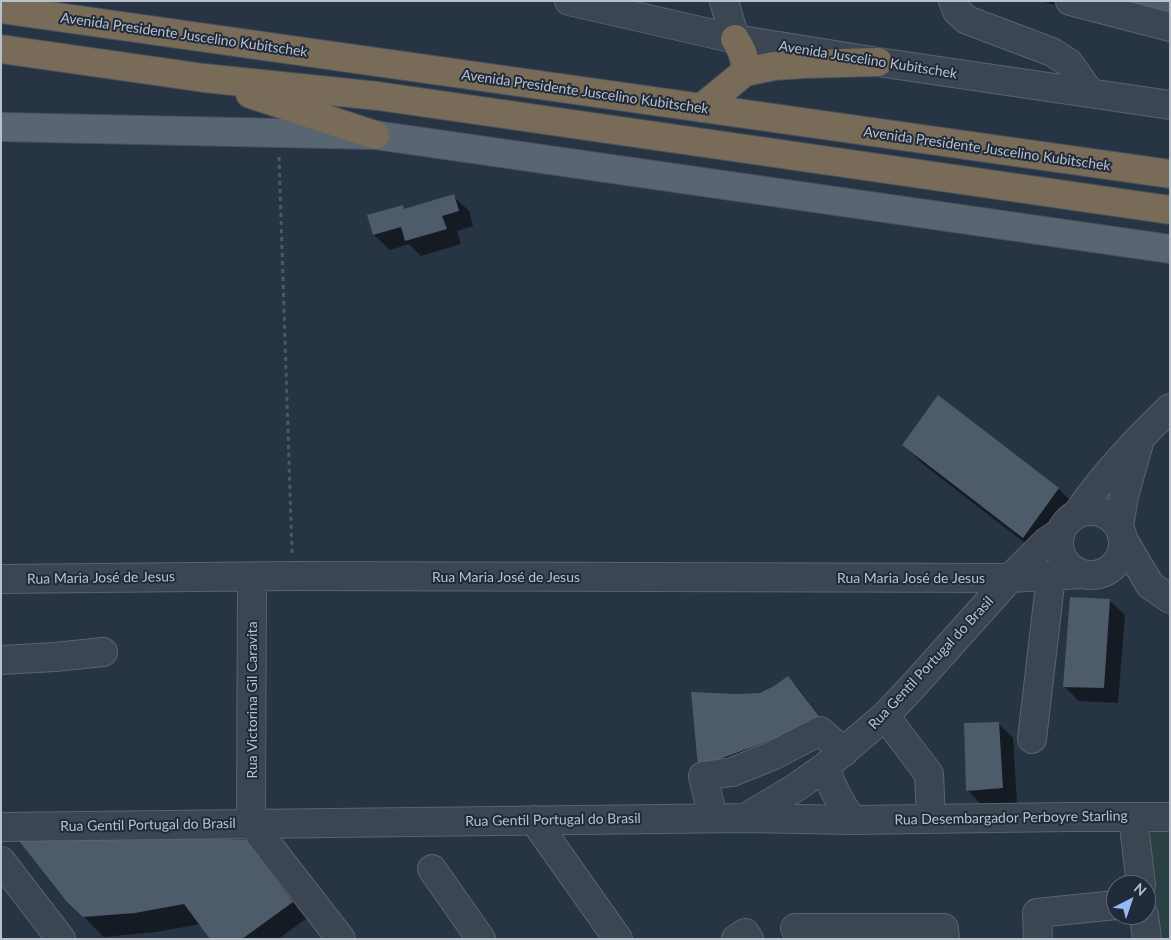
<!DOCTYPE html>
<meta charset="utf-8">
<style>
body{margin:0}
#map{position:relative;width:1171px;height:940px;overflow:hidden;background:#273443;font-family:Lato,sans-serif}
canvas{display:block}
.frame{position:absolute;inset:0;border:2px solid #b9c1cc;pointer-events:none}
.north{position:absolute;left:1106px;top:875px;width:50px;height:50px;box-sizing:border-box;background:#202a38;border:1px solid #5d6673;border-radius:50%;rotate:41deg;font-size:14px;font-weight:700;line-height:20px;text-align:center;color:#b9c1cc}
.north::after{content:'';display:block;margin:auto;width:18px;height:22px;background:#92bcf8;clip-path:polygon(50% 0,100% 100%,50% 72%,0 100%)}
</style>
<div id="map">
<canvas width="1171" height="940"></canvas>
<div class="frame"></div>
<div class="north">N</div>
</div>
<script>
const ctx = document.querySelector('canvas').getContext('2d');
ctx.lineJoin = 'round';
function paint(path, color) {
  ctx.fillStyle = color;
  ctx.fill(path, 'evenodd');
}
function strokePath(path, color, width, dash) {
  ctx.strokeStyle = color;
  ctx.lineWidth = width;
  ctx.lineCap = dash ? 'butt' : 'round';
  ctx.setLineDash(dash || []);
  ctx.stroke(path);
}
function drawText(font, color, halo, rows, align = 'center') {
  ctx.font = font + ' Lato,sans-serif';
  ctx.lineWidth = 4;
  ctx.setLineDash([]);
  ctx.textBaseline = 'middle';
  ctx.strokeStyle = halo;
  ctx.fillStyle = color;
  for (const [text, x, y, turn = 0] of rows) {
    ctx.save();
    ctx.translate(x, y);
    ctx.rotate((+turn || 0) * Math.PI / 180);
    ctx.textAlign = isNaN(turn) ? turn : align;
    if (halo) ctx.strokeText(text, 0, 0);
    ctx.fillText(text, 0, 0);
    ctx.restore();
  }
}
paint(new Path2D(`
 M 1144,824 L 1170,824 L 1170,939 L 1158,939 Z`), '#294143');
paint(new Path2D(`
 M 1039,1 L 1170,1 L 1170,30 Z
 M 453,196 L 469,211 L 473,226 L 457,231 L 461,244 L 421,256 L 409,244 L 390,250 L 374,235 L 369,216 L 402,207 L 405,210 Z
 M 904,445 L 1058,488 L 1078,508 L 1043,557 L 924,465 Z
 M 1109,600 L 1125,615 L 1118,703 L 1079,701 L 1064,686 Z
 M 788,678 L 798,688 L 828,727 L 714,782 L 699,766 L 737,696 L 760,694 Z
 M 998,723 L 1013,738 L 1017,803 L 982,805 L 967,790 Z
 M 204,839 L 246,841 L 261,857 L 307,918 L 278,939 L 212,939 L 201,924 L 156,932 L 104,937 L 68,901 Z`), '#0007');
paint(new Path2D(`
 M 1109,1 L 1170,1 L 1170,15 Z
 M 454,194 L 459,211 L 442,216 L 447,229 L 405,241 L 401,227 L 373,235 L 367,215 L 403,205 L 404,209 Z
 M 938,395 L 1059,488 L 1023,538 L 902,445 Z
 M 1070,597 L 1110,599 L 1104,688 L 1063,687 Z
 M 788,676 L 819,716 L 793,732 L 698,767 L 691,692 L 737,694 L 760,693 L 774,686 Z
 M 999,722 L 1003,788 L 966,791 L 964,723 Z
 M 16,837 L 196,838 L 246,840 L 293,902 L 242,939 L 210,939 L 184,904 L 135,913 L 83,917 L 67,902 Z`), '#4e5b6b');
const minor = new Path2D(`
 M 569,1 L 735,39 L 878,62 L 1170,105
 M 724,1 L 735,39
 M 953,1 L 957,11 L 967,20 L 1052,52 L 1069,63 L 1090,93
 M 1070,1 L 1170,27
 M1059 543a32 32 0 1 1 64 0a32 32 0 1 1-64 0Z
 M 1077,514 C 1103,475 1136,441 1170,408
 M 1119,526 L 1124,496 L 1139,443
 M 1124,541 L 1150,585 L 1170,599
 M 252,577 L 251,823 L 341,939
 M 1,579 L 293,576 L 1010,578 L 1082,574
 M 1,660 L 55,657 L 103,652
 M 885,716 L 929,774 L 931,819
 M 1032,739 L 1051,576
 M 825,767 C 831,786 840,803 852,820
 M 1133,817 L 1141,885
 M 713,818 L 703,776 L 732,772 L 774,755 L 820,731 L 844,752
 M 745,818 L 795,788 L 825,767 L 885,716 L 916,683 L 1010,578 L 1046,542 L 1061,532
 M 534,820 L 618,939
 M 1,827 L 745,818 L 852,820 L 1068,817 L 1170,817
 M 1,861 L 61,939
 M 432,869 L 481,939
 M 1144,915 L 1147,939
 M 795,928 L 944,928 L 945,939
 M 736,939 L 745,933 L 749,939
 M 1038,939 L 1037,913 L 1116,905`);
const major = new Path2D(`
 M 1,127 L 375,135 L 1170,249`);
const highway = new Path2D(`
 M 1,9 L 1170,174
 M 735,39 C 742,50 746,59 745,72
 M 1,49 L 204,78 L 378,96 L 1170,210
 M 250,94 L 375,135
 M 701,108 L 745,72 L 774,66 L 803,64 L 878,62`);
strokePath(minor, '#5a6370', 30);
strokePath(major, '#48515f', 30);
strokePath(highway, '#46505d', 30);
strokePath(new Path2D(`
 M 279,157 L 292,553`), '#475e60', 3, [4, 4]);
strokePath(minor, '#3b4652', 28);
strokePath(major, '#5a6572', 28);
strokePath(highway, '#786b58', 28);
drawText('14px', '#b9c1cc', '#202a38', [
 ["Avenida Presidente Juscelino Kubitschek",184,35,8],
 ["Avenida Juscelino Kubitschek",868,60,9],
 ["Avenida Presidente Juscelino Kubitschek",585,92,8],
 ["Avenida Presidente Juscelino Kubitschek",987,149,8],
 ["Rua Maria José de Jesus",506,577],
 ["Rua Maria José de Jesus",101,578,-1],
 ["Rua Maria José de Jesus",911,578],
 ["Rua Gentil Portugal do Brasil",931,663,-47],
 ["Rua Victorina Gil Caravita",252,700,-90],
 ["Rua Desembargador Perboyre Starling",1011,818,-1],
 ["Rua Gentil Portugal do Brasil",553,820,-1],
 ["Rua Gentil Portugal do Brasil",148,825,-1]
]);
</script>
